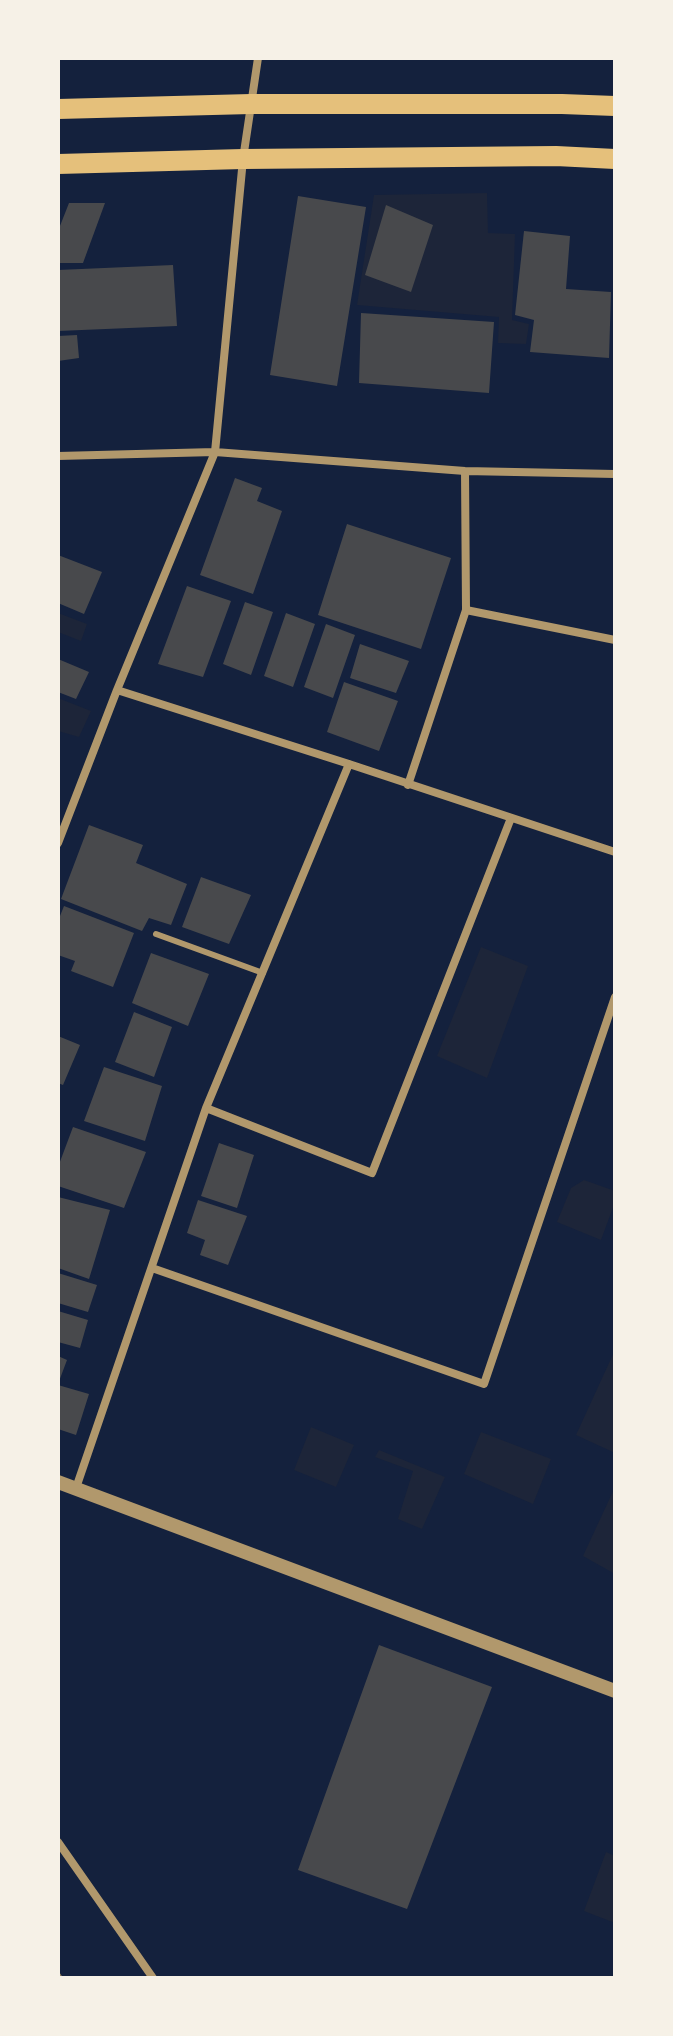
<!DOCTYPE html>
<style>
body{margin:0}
#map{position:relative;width:673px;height:2036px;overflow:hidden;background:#14213d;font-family:"Sofia Sans Condensed",sans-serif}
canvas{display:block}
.frame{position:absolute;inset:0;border:60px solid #f6f1e7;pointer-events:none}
</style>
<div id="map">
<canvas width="673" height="2036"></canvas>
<div class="frame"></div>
</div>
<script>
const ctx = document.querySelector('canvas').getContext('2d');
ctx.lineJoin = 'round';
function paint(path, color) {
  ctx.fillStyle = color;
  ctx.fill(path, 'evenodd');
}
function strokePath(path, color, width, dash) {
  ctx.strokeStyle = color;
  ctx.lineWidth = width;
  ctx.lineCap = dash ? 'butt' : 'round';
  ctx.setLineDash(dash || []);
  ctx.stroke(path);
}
paint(new Path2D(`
 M 487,193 L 488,233 L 515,234 L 512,320 L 529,324 L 526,344 L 498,343 L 499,317 L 357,305 L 374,195 Z
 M 58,613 L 87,624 L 81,641 L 58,632 Z
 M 58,698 L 91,711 L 79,737 L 58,731 Z
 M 481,947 L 528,966 L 487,1078 L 437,1056 Z
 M 584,1180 L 615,1191 L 615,1202 L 601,1240 L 557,1222 L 571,1188 Z
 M 615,1350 L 615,1453 L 576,1435 Z
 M 311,1427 L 354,1445 L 336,1487 L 294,1470 Z
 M 481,1432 L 551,1459 L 533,1504 L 464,1474 Z
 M 379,1450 L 445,1477 L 422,1529 L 398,1519 L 413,1471 L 375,1457 Z
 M 615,1487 L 615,1574 L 583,1556 Z
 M 606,1852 L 615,1856 L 615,1923 L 584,1911 Z`), '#1d2539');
paint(new Path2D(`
 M 298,196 L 366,207 L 337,386 L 270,375 Z
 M 69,203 L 105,203 L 83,263 L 58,263 L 58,231 Z
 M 386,205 L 433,225 L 411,292 L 365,275 Z
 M 524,231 L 570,236 L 566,289 L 611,292 L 609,358 L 530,352 L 534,320 L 515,315 Z
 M 173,265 L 177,326 L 58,331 L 58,270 Z
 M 361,313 L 494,322 L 489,393 L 359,383 Z
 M 77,335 L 79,358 L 58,361 L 58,336 Z
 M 235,478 L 262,488 L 257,501 L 282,511 L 253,594 L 200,575 Z
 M 347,524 L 451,558 L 421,649 L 318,615 Z
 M 58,555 L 102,572 L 84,614 L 58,603 Z
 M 187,586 L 231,601 L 203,677 L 158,664 Z
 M 245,602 L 273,612 L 251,675 L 223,664 Z
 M 286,613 L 315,624 L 293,687 L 264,676 Z
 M 326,624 L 355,635 L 333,698 L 304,687 Z
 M 360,644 L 409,661 L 396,693 L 350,678 Z
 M 58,659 L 89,672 L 76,699 L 58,692 Z
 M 344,682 L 398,701 L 379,751 L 327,732 Z
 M 89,825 L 143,845 L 136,863 L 187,884 L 171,925 L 149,918 L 142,931 L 61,899 Z
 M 201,877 L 251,895 L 229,944 L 182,927 Z
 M 64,906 L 134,933 L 113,987 L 71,971 L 75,961 L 58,955 L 58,921 Z
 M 151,953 L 209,974 L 188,1026 L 132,1003 Z
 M 134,1012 L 172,1027 L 154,1077 L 115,1062 Z
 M 58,1036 L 80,1045 L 63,1085 L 58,1083 Z
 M 104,1067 L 162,1086 L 145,1141 L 84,1121 Z
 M 73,1127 L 146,1152 L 124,1208 L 58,1186 L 58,1167 Z
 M 219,1143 L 254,1155 L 237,1208 L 201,1196 Z
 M 58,1197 L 110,1210 L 89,1279 L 58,1268 Z
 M 198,1200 L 247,1216 L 228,1265 L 200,1255 L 205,1240 L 187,1233 Z
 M 58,1273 L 97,1285 L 88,1312 L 58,1303 Z
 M 58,1311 L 88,1320 L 80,1348 L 58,1342 Z
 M 58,1356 L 67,1360 L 58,1384 Z
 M 58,1385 L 89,1394 L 76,1435 L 58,1429 Z
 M 379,1645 L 492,1687 L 407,1909 L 298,1870 Z`), '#48494c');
strokePath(new Path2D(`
 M 156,934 L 263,973`), '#b1986c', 6);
strokePath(new Path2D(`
 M 58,456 L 215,452 L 465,471 L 615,474
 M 466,610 L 615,640
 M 117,690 L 349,764 L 615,852
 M 408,785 L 466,610 L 465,471
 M 58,843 L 117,690 L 215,452 L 243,159 L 258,58
 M 206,1108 L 372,1173 L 511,818
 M 152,1268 L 484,1384 L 615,997
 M 76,1488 L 206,1108 L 349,764
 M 58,1842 L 153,1978`), '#b1986c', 8);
strokePath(new Path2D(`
 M 58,1482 L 615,1691`), '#b1986c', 14);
strokePath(new Path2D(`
 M 58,109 L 251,104 L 562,104 L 615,106
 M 58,164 L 243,159 L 556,156 L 615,159`), '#e5c07b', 20);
strokePath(new Path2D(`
 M 58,1972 L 62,1978`), '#918062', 2);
</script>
